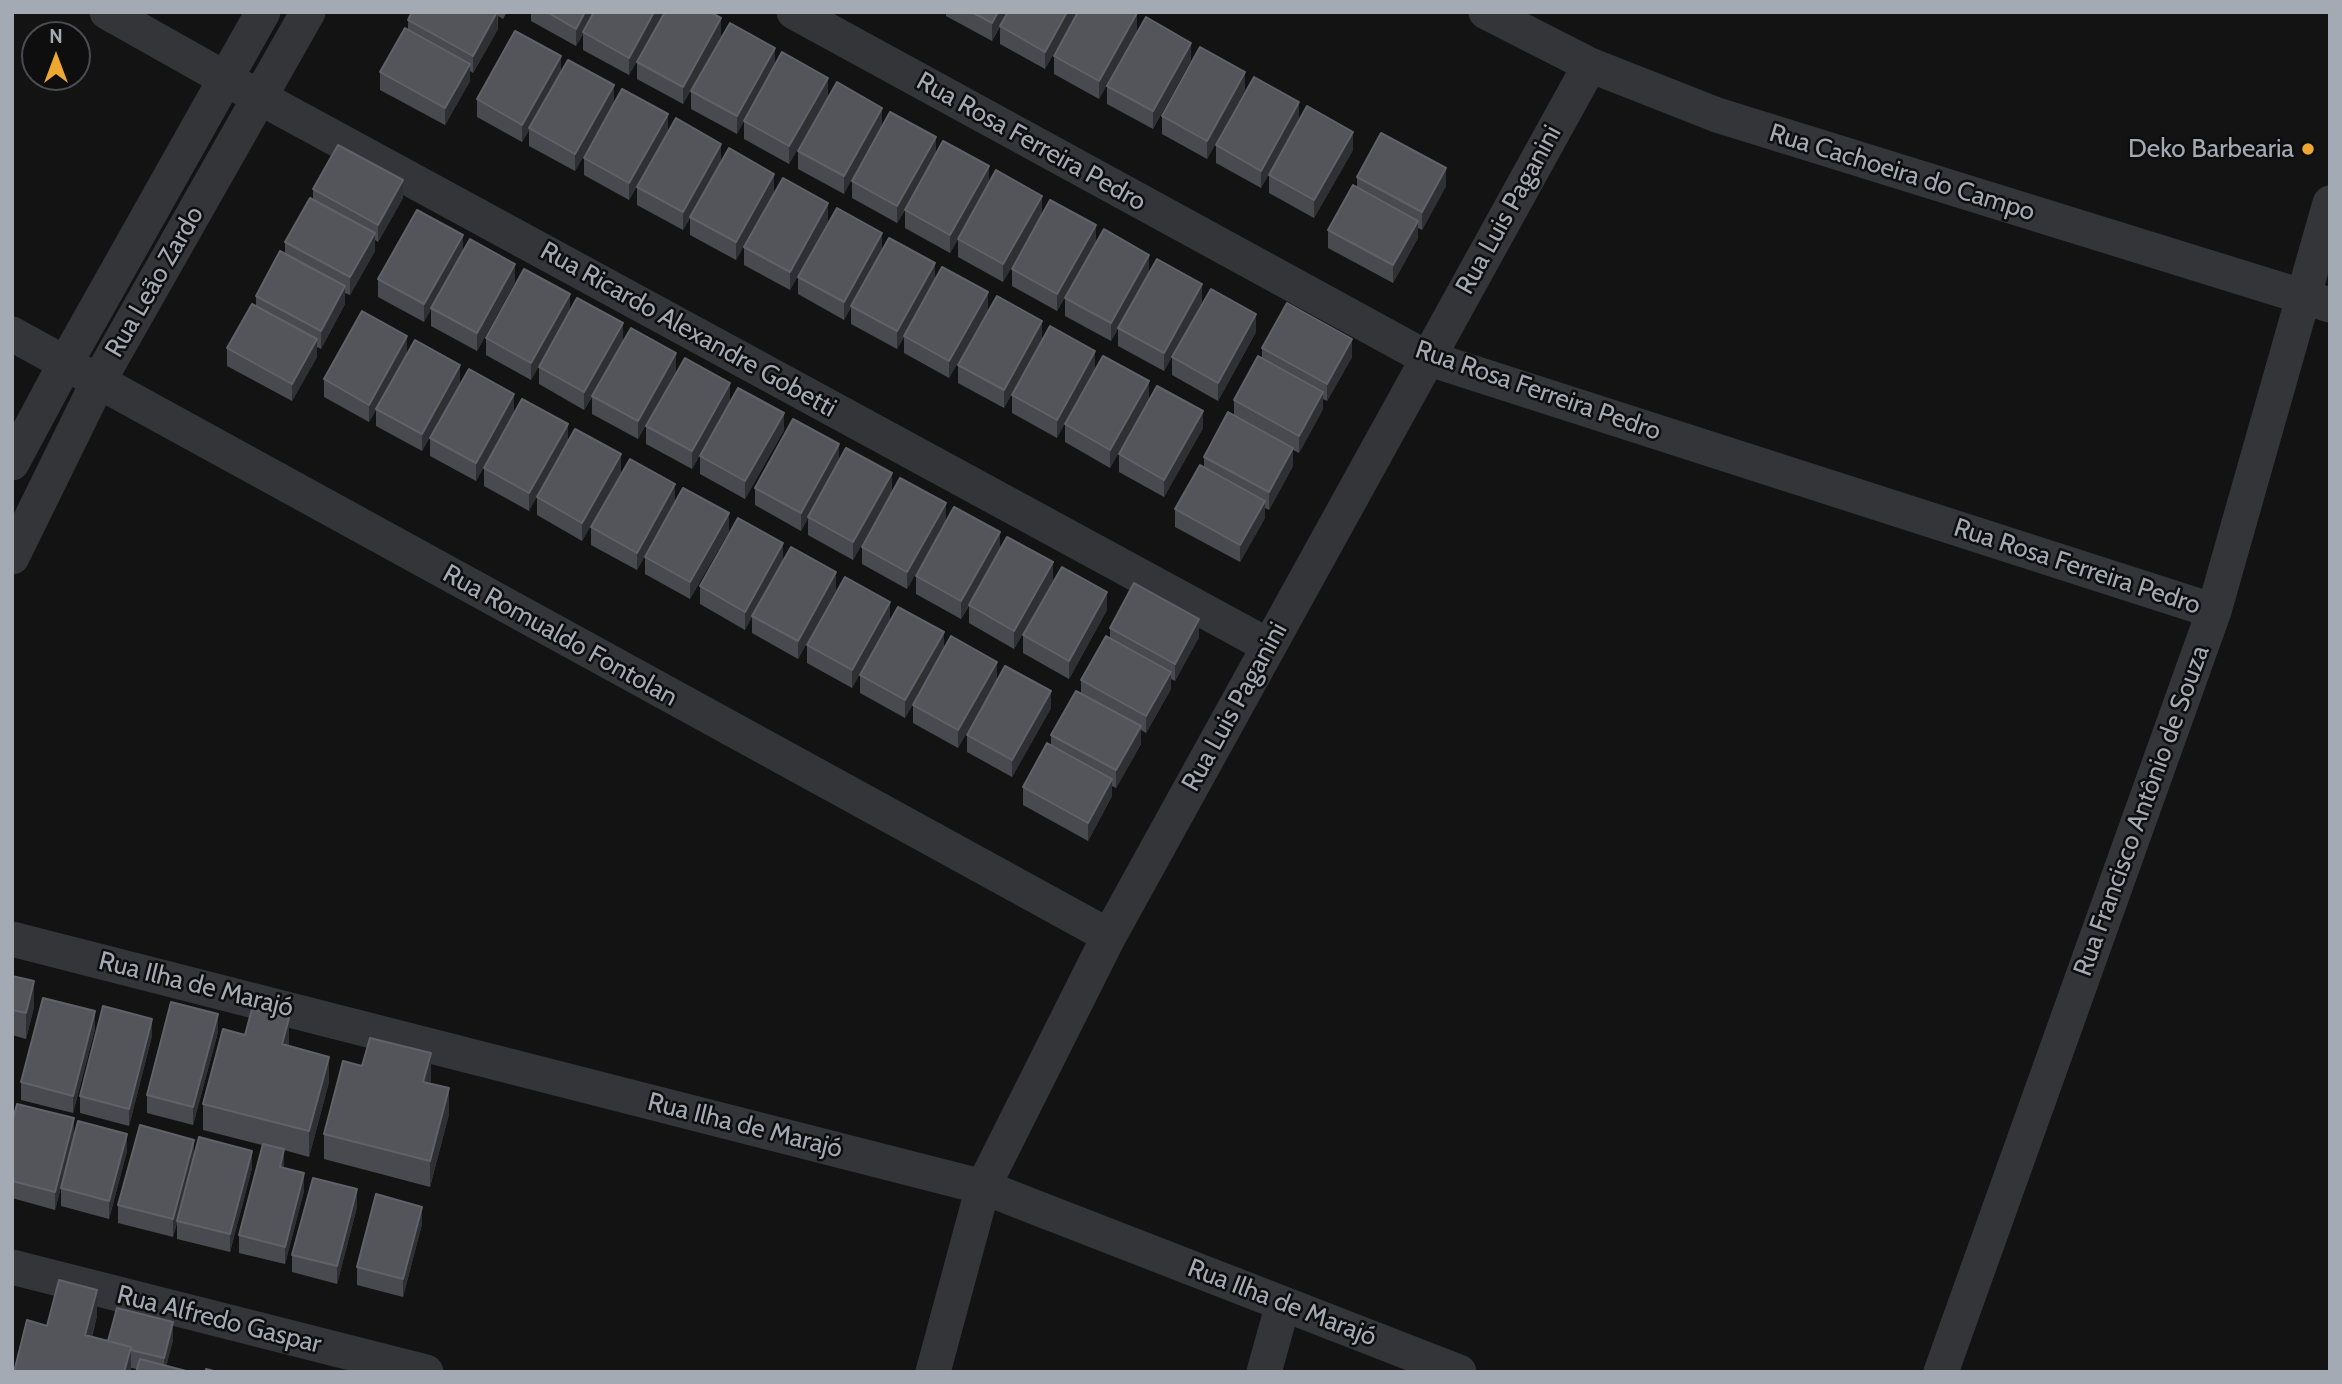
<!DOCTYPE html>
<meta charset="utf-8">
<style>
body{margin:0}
#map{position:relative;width:2342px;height:1384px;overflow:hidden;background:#131314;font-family:Cabin,sans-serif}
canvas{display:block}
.frame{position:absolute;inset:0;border:14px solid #a4aab4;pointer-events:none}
.north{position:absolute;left:21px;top:21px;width:70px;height:70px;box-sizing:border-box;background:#0e0e0f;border:2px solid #4a4c51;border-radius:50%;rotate:0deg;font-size:19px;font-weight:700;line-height:28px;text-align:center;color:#a4aab4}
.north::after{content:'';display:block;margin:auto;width:24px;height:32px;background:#eea831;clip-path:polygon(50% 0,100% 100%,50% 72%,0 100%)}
</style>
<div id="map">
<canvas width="2342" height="1384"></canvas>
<div class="frame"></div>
<div class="north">N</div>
</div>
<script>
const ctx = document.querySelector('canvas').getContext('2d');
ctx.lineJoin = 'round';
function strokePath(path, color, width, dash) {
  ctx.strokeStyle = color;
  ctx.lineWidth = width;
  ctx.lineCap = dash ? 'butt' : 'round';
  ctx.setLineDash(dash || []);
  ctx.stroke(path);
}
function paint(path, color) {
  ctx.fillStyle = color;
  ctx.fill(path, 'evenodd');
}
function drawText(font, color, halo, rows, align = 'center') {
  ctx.font = font + ' Cabin,sans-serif';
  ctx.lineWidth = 5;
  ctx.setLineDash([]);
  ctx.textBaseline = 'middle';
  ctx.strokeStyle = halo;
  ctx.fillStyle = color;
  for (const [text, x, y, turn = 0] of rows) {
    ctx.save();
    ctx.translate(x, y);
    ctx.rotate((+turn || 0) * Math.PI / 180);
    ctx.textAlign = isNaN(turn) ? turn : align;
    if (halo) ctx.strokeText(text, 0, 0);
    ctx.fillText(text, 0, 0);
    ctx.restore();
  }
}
strokePath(new Path2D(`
 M 107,12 L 226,79 L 1269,646
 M 794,12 L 1427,358 L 2214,611
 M 1486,12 L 1590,65 L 1717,115 L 2330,305
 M 12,334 L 1109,936
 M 12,463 L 65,364 L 263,12
 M 12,557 L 98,382 L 308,12
 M 12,939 L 983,1187 L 1459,1372
 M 12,1267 L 426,1372
 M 933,1372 L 983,1187 L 1109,936 L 1590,65
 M 1264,1372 L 1283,1304
 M 1941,1372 L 2214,611 L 2330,203`), '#343539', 35);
paint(new Path2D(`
 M 412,12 L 507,12 L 503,19 L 498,16 L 498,29 L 473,73 L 470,71 L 470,81 L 445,125 L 380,90 L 380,72 L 408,30 L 408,20 Z
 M 531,12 L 664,12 L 629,75 L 583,50 L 583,34 L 576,46 L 531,21 Z
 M 946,12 L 1077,12 L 1045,69 L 1000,44 L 1000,27 L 992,41 L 946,16 Z
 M 1137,31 L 1099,99 L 1054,74 L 1054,56 Z
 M 721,36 L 683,104 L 637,79 L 637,62 Z
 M 775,48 L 737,134 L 691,109 L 691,91 Z
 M 1191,60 L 1153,129 L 1107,104 L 1107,86 Z
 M 561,72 L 614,102 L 575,171 L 529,146 L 529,130 L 522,142 L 477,117 L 477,99 Z
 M 1245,90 L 1207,159 L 1162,134 L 1162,116 Z
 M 828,96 L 789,164 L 744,139 L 744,121 Z
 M 882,108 L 844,194 L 798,169 L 798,151 Z
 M 1299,120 L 1261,188 L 1216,163 L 1216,145 Z
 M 668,132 L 629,200 L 584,175 L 584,158 Z
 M 1353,150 L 1314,218 L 1269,193 L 1269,175 Z
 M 936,154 L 989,183 L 1042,213 L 1003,282 L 958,257 L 958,239 L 950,253 L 905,228 L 905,210 L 897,223 L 852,198 L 852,181 Z
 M 721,162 L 774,192 L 736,260 L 690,235 L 690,218 L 683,230 L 637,205 L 637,187 Z
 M 1357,177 L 1446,186 L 1422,230 L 1418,228 L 1418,238 L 1393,283 L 1328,248 L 1328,230 L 1357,187 Z
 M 313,189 L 403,198 L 378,242 L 375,240 L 375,251 L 350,295 L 345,293 L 345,304 L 321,349 L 317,347 L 317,357 L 292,401 L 227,366 L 227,348 L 256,306 L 256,296 L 285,253 L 285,242 L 313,200 Z
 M 828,221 L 790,290 L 744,265 L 744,247 Z
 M 1096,243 L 1057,311 L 1012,286 L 1012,269 Z
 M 463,251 L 515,282 L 477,351 L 431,326 L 431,308 L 424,322 L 378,297 L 378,279 Z
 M 882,251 L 844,320 L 798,294 L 798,277 Z
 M 1149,273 L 1202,302 L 1164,371 L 1118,346 L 1118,328 L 1141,288 L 1111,341 L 1065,316 L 1065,298 Z
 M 935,280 L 988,310 L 949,378 L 904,353 L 904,337 L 897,349 L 851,324 L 851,306 Z
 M 570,311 L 531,380 L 486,355 L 486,338 Z
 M 1256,332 L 1218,401 L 1172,375 L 1172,357 Z
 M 1042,339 L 1004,408 L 958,383 L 958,365 Z
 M 623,341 L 676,371 L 638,439 L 592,414 L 592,397 L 584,410 L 539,384 L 539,367 Z
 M 1262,348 L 1352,357 L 1327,401 L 1323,399 L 1323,409 L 1299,453 L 1293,450 L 1293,466 L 1269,510 L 1265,508 L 1265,518 L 1240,562 L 1175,527 L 1175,509 L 1204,467 L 1204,457 L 1234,415 L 1234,400 L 1262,358 Z
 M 1095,351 L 1057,438 L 1012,413 L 1012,395 Z
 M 407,353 L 460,383 L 422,451 L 376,426 L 376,410 L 369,422 L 324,397 L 324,379 Z
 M 1149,399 L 1110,468 L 1065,442 L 1065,424 Z
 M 730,401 L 692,469 L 646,444 L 646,426 Z
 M 514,412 L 476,481 L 430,456 L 430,438 Z
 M 568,424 L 529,511 L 484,486 L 484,468 Z
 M 1203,428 L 1164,497 L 1119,472 L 1119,454 Z
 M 784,430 L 745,499 L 700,474 L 700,456 Z
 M 839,460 L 892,491 L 853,560 L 808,535 L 808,518 L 801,531 L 755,505 L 755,488 Z
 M 621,472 L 582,541 L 537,515 L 537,497 Z
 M 675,501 L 637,570 L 591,545 L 591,527 Z
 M 946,520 L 907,589 L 862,564 L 862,547 Z
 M 729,531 L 690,599 L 645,574 L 645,557 Z
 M 1000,550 L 1053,580 L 1014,649 L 969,623 L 969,606 L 961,619 L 916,594 L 916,576 Z
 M 783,561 L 836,590 L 798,659 L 752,633 L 752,616 L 745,630 L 700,604 L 700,586 Z
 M 1107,610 L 1069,679 L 1023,653 L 1023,635 Z
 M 890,620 L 852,688 L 807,663 L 807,645 Z
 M 1110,628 L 1199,637 L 1175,681 L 1171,679 L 1171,689 L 1146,733 L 1141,730 L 1141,744 L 1116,788 L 1112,786 L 1112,796 L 1088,841 L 1023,805 L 1023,787 L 1051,745 L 1051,735 L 1081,694 L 1081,680 L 1110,638 Z
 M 944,650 L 905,718 L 860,693 L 860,675 Z
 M 997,679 L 958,748 L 913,723 L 913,705 Z
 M 1051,708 L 1012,777 L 967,752 L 967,735 Z
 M 12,976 L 34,1007 L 26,1039 L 12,1035 Z
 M 95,1029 L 73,1113 L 21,1100 L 21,1082 Z
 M 218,1032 L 193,1125 L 147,1113 L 147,1095 Z
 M 245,1035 L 289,1044 L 288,1046 L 329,1082 L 309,1157 L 284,1150 L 284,1168 L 304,1191 L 285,1264 L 239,1253 L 239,1235 L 262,1145 L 203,1130 L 203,1104 Z
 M 152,1036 L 129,1126 L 80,1113 L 80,1096 Z
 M 362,1066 L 431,1079 L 430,1083 L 449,1114 L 430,1187 L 324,1159 L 324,1134 Z
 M 12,1123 L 74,1136 L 55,1210 L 12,1198 Z
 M 127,1151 L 109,1219 L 61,1206 L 61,1188 Z
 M 194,1154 L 252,1168 L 230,1252 L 177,1239 L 177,1223 L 173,1237 L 118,1223 L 118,1205 Z
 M 357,1207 L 337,1284 L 292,1272 L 292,1255 Z
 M 422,1224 L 403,1297 L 357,1285 L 357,1267 Z
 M 97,1316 L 92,1337 L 108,1341 L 173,1340 L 166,1366 L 137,1369 L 131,1368 L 131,1372 L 47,1326 Z`), '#494a4f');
paint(new Path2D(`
 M 497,12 L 498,29 L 473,73 L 473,56 Z
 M 585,12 L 595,12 L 576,46 L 576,29 Z
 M 654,12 L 664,12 L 629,75 L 629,58 Z
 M 998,12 L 1008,12 L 992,41 L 992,23 Z
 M 1067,12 L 1077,12 L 1045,69 L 1045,52 Z
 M 1137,13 L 1137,31 L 1099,99 L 1099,81 Z
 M 721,18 L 721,36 L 683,104 L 683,87 Z
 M 1191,43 L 1191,60 L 1153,129 L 1153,111 Z
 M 775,48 L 775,66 L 737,134 L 737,116 Z
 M 561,56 L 561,73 L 522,142 L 522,125 Z
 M 470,64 L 470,81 L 445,125 L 445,108 Z
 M 1245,72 L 1245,90 L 1207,159 L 1207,141 Z
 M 828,78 L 828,96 L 789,164 L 789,146 Z
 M 614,85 L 614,102 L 575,171 L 575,154 Z
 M 1299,102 L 1299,120 L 1261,188 L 1261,171 Z
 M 882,108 L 882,125 L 844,194 L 844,176 Z
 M 668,114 L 668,132 L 629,200 L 629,183 Z
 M 1353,132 L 1353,150 L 1314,218 L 1314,200 Z
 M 936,137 L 936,154 L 897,223 L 897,206 Z
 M 721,144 L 721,162 L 683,230 L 683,212 Z
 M 989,166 L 989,184 L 950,253 L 950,235 Z
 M 1446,168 L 1446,186 L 1422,230 L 1422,212 Z
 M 774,174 L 774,192 L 736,260 L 736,242 Z
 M 403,180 L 403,198 L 378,242 L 378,225 Z
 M 1042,196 L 1042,213 L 1003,282 L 1003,264 Z
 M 828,203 L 828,221 L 790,290 L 790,272 Z
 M 1418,221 L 1418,238 L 1393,283 L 1393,265 Z
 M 1096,225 L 1096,243 L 1057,311 L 1057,294 Z
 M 375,233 L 375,251 L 350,295 L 350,277 Z
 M 882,233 L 882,251 L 844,320 L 844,302 Z
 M 463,235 L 463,253 L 424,322 L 424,304 Z
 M 1149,255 L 1149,273 L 1111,341 L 1111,323 Z
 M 935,263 L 935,281 L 897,349 L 897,331 Z
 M 515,264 L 515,282 L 477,351 L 477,333 Z
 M 1202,284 L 1202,302 L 1164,371 L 1164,353 Z
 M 345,286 L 345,304 L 321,349 L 321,331 Z
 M 988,292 L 988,310 L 949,378 L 949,361 Z
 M 570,294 L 570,311 L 531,380 L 531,363 Z
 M 1256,314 L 1256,332 L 1218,401 L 1218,383 Z
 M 1042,321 L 1042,339 L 1004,408 L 1004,390 Z
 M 623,323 L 623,341 L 584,410 L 584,392 Z
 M 407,336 L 407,354 L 369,422 L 369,405 Z
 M 317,339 L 317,357 L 292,401 L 292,384 Z
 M 1352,339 L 1352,357 L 1327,401 L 1327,384 Z
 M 1095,351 L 1095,369 L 1057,438 L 1057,420 Z
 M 676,353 L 676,371 L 638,439 L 638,421 Z
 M 460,365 L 460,383 L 422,451 L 422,434 Z
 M 1149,381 L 1149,399 L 1110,468 L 1110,450 Z
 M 730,383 L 730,401 L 692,469 L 692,451 Z
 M 1323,392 L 1323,409 L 1299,453 L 1299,436 Z
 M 514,394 L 514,412 L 476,481 L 476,463 Z
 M 1203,411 L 1203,428 L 1164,497 L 1164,480 Z
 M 784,413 L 784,430 L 745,499 L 745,481 Z
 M 568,424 L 568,442 L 529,511 L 529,493 Z
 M 839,444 L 839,462 L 801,531 L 801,513 Z
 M 1293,448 L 1293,466 L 1269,510 L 1269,492 Z
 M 621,454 L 621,472 L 582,541 L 582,523 Z
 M 892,473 L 892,491 L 853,560 L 853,542 Z
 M 675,484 L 675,501 L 637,570 L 637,553 Z
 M 1265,501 L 1265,518 L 1240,562 L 1240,545 Z
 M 946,503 L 946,520 L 907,589 L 907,572 Z
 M 729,513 L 729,531 L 690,599 L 690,582 Z
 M 1000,532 L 1000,550 L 961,619 L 961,601 Z
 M 783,543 L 783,561 L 745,630 L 745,612 Z
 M 1053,562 L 1053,580 L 1014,649 L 1014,631 Z
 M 836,572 L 836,590 L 798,659 L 798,641 Z
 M 1107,592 L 1107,610 L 1069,679 L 1069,661 Z
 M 890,602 L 890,620 L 852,688 L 852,670 Z
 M 1199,619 L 1199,637 L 1175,681 L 1175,664 Z
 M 944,632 L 944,650 L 905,718 L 905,700 Z
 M 997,662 L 997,679 L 958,748 L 958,730 Z
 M 1171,672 L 1171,689 L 1146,733 L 1146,716 Z
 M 1051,691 L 1051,708 L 1012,777 L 1012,760 Z
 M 1141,726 L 1141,744 L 1116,788 L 1116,770 Z
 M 1112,779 L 1112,796 L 1088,841 L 1088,823 Z
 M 34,981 L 34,1007 L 26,1039 L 26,1013 Z
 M 95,1011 L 95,1029 L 73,1113 L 73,1096 Z
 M 218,1014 L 218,1032 L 193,1125 L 193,1107 Z
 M 289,1018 L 289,1044 L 282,1070 L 282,1044 Z
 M 152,1019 L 152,1036 L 129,1126 L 129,1109 Z
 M 431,1053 L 431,1079 L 423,1107 L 423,1082 Z
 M 329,1057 L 329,1082 L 309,1157 L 309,1131 Z
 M 449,1088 L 449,1114 L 430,1187 L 430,1161 Z
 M 74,1118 L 74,1136 L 55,1210 L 55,1192 Z
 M 127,1134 L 127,1151 L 109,1219 L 109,1201 Z
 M 194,1140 L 194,1157 L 173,1237 L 173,1219 Z
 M 284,1149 L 284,1167 L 280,1185 L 280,1167 Z
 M 252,1151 L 252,1168 L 230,1252 L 230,1234 Z
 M 304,1173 L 304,1191 L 285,1264 L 285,1247 Z
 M 357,1189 L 357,1207 L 337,1284 L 337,1266 Z
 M 422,1207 L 422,1224 L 403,1297 L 403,1279 Z
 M 97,1290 L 97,1316 L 85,1361 L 85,1335 Z
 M 173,1322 L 173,1340 L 165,1372 L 164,1372 L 164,1358 Z
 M 131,1347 L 131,1372 L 124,1372 Z`), '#2f3033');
const building = new Path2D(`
 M 412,12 L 497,12 L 473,56 L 408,20 Z
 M 547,12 L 585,12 L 576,29 Z
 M 594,12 L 654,12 L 629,58 L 583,32 Z
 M 665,12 L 710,12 L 721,18 L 683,87 L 637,62 Z
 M 972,12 L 998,12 L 992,23 Z
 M 1008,12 L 1067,12 L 1045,52 L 1000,26 Z
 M 1078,12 L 1137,13 L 1099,81 L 1054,56 Z
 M 1146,17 L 1191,43 L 1153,111 L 1107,86 Z
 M 730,23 L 775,48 L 737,116 L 691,91 Z
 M 405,28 L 470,64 L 445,108 L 380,72 Z
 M 515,31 L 561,56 L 522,125 L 477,99 Z
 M 1200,47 L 1245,72 L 1207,141 L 1162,116 Z
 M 782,52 L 828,78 L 789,146 L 744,121 Z
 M 568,60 L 614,85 L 575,154 L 529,128 Z
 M 1254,77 L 1299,102 L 1261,171 L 1216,145 Z
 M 837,82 L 882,108 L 844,176 L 798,151 Z
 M 622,89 L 668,114 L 629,183 L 584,158 Z
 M 1307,106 L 1353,132 L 1314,200 L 1269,175 Z
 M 890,112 L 936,137 L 897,206 L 852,181 Z
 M 676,118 L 721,144 L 683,212 L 637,187 Z
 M 1381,133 L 1446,168 L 1422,212 L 1357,177 Z
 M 943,141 L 989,166 L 950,235 L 905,210 Z
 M 338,145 L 403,180 L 378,225 L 313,189 Z
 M 729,148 L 774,174 L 736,242 L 690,217 Z
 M 996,170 L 1042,196 L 1003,264 L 958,239 Z
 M 783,178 L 828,203 L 790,272 L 744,247 Z
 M 1353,185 L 1418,221 L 1393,265 L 1328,230 Z
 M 310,198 L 375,233 L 350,277 L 285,242 Z
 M 1050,200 L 1096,225 L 1057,294 L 1012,269 Z
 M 837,208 L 882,233 L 844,302 L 798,277 Z
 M 417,210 L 463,235 L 424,304 L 378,279 Z
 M 1104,229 L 1149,255 L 1111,323 L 1065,298 Z
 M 889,238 L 935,263 L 897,331 L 851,306 Z
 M 470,239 L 515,264 L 477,333 L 431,308 Z
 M 280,251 L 345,286 L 321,331 L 256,296 Z
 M 1157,259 L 1202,284 L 1164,353 L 1118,328 Z
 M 942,267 L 988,292 L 949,361 L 904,336 Z
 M 524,269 L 570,294 L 531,363 L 486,338 Z
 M 1211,289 L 1256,314 L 1218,383 L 1172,357 Z
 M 997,296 L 1042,321 L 1004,390 L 958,365 Z
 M 577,298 L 623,323 L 584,392 L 539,367 Z
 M 1287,303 L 1352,339 L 1327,384 L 1262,348 Z
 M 252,304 L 317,339 L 292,384 L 227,348 Z
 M 362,311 L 407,336 L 369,405 L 324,379 Z
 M 1050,326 L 1095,351 L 1057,420 L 1012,395 Z
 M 631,328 L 676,353 L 638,421 L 592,396 Z
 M 415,340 L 460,365 L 422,434 L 376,409 Z
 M 1103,356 L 1149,381 L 1110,450 L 1065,424 Z
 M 1258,356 L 1323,392 L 1299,436 L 1234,400 Z
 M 685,358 L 730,383 L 692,451 L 646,426 Z
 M 469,369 L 514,394 L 476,463 L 430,438 Z
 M 1157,386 L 1203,411 L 1164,480 L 1119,454 Z
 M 738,388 L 784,413 L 745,481 L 700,456 Z
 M 522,399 L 568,424 L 529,493 L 484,468 Z
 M 1228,412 L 1293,448 L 1269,492 L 1204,457 Z
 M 793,419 L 839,444 L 801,513 L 755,488 Z
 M 575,429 L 621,454 L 582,523 L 537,497 Z
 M 846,448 L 892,473 L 853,542 L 808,517 Z
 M 630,459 L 675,484 L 637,553 L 591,527 Z
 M 1200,465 L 1265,501 L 1240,545 L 1175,509 Z
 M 900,478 L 946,503 L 907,572 L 862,547 Z
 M 683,488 L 729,513 L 690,582 L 645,557 Z
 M 954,507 L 1000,532 L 961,601 L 916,576 Z
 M 738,518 L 783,543 L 745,612 L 700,586 Z
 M 1007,537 L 1053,562 L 1014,631 L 969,605 Z
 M 791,547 L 836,572 L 798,641 L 752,616 Z
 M 1062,567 L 1107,592 L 1069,661 L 1023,635 Z
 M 845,577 L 890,602 L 852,670 L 807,645 Z
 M 1134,583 L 1199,619 L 1175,664 L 1110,628 Z
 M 898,607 L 944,632 L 905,700 L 860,675 Z
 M 951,636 L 997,662 L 958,730 L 913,705 Z
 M 1106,636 L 1171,672 L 1146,716 L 1081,680 Z
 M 1005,666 L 1051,691 L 1012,760 L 967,735 Z
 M 1076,691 L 1141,726 L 1116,770 L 1051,735 Z
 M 1047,743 L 1112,779 L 1088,823 L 1023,787 Z
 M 12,976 L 34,981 L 26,1013 L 12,1010 Z
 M 43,998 L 95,1011 L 73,1096 L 21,1082 Z
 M 171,1002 L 218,1014 L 193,1107 L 147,1095 Z
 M 103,1006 L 152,1019 L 129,1109 L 80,1096 Z
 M 252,1009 L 289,1018 L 282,1044 L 329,1057 L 309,1131 L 203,1104 L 223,1029 L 245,1035 Z
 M 370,1038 L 431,1053 L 423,1082 L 449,1088 L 430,1161 L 324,1134 L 343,1061 L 362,1066 Z
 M 17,1104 L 74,1118 L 55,1192 L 12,1181 L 12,1123 Z
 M 78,1121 L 127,1134 L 109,1201 L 61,1188 Z
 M 140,1125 L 194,1140 L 173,1219 L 118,1205 Z
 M 199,1137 L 252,1151 L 230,1234 L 177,1221 Z
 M 263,1144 L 284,1149 L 280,1167 L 304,1173 L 285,1247 L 239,1235 Z
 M 313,1178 L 357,1189 L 337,1266 L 292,1255 Z
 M 376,1194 L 422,1207 L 403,1279 L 357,1267 Z
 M 59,1280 L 97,1290 L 85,1335 L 131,1347 L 124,1372 L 14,1372 L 27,1320 L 47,1326 Z
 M 117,1308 L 173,1322 L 164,1358 L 131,1350 L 131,1347 L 108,1341 Z
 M 140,1359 L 190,1372 L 136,1372 Z
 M 206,1369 L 218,1372 L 206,1372 Z`);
paint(building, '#53555a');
strokePath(building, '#5f6268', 2);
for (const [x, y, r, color] of [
 [2308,149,7,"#eea831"]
]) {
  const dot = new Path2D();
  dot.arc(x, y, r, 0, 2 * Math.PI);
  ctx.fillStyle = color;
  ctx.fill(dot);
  strokePath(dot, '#0e0e0f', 2.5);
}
drawText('26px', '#a4aab4', '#0e0e0f', [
 ["Rua Rosa Ferreira Pedro",1031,142,29],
 ["Rua Cachoeira do Campo",1902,173,17],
 ["Rua Luis Paganini",1509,210,-61],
 ["Rua Leão Zardo",155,282,-60],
 ["Rua Ricardo Alexandre Gobetti",688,330,29],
 ["Rua Rosa Ferreira Pedro",1538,391,19],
 ["Rua Rosa Ferreira Pedro",2077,567,18],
 ["Rua Romualdo Fontolan",560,636,29],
 ["Rua Luis Paganini",1235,707,-61],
 ["Rua Francisco Antônio de Souza",2142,811,-70],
 ["Rua Ilha de Marajó",196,985,14],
 ["Rua Ilha de Marajó",745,1126,14],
 ["Rua Ilha de Marajó",1282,1303,21],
 ["Rua Alfredo Gaspar",219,1320,14]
]);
drawText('26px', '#a4aab4', '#0e0e0f', [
 ["Deko Barbearia",2294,149]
], 'right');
</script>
